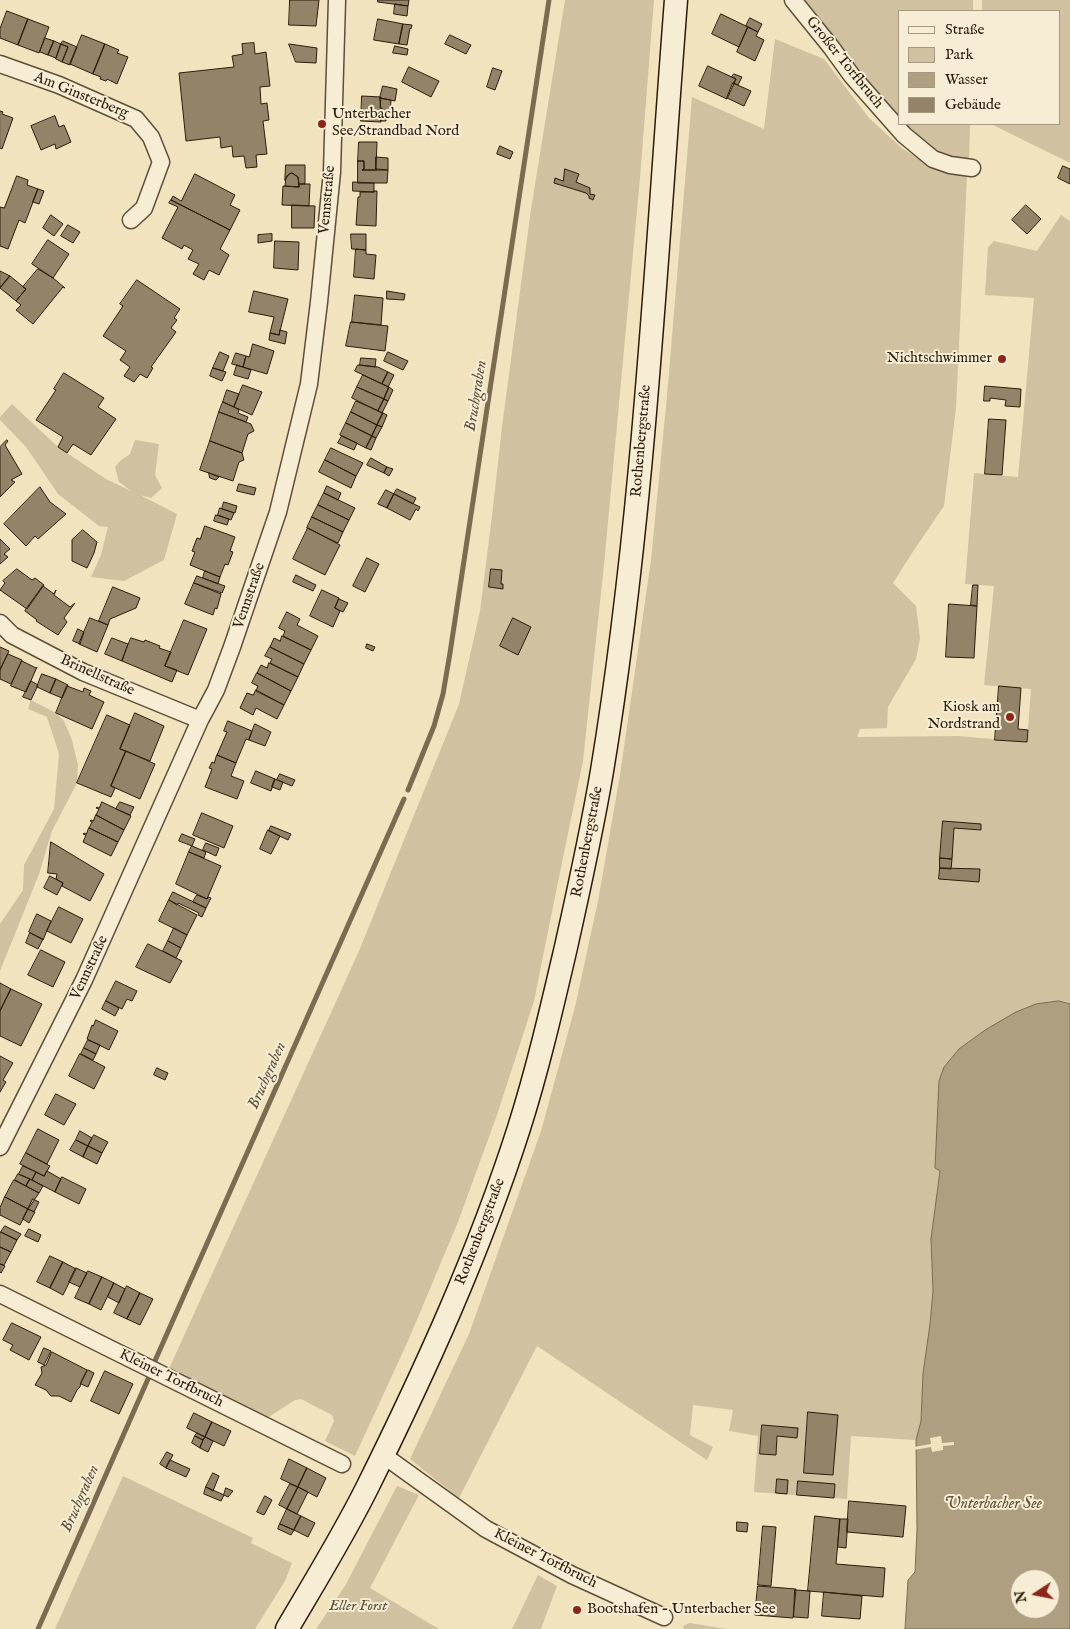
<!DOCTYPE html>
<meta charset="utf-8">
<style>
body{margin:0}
#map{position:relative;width:1070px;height:1629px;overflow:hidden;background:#f2e3bf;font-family:"IM FELL English",serif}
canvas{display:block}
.legend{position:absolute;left:898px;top:10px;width:162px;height:115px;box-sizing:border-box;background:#f7edd5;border:1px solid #a69984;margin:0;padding:6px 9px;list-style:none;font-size:15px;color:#2c1c0a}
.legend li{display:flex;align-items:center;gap:10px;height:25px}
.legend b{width:25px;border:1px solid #a69984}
.north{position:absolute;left:1010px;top:1569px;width:50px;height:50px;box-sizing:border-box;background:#f7edd5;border:1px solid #a69984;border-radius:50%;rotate:259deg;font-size:14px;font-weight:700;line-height:20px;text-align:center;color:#2c1c0a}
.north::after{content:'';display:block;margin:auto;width:18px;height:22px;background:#8f2418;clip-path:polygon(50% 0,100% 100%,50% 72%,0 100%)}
</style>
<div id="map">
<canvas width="1070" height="1629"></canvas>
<ul class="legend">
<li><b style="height:6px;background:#f7edd5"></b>Straße</li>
<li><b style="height:14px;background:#d0c1a0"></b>Park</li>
<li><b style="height:14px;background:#af9f81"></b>Wasser</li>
<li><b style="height:14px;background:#938368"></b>Gebäude</li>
</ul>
<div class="north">N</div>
</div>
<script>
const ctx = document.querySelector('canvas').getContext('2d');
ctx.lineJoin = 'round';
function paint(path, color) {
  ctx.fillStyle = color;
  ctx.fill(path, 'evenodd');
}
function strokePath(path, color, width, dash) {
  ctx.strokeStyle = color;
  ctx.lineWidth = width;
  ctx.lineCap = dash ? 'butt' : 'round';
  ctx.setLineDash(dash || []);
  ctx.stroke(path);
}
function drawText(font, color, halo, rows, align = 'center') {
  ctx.font = font + ' "IM FELL English",serif';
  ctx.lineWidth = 4;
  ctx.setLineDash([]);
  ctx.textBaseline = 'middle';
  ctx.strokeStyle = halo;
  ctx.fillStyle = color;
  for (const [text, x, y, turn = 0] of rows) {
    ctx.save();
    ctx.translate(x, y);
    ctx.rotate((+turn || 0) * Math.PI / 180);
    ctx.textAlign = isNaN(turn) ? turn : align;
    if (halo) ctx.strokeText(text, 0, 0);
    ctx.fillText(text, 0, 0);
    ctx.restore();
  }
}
paint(new Path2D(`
 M 565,0 L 654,0 L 640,178 L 604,565 L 583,761 L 557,887 L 534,1001 L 497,1115 L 458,1222 L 408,1341 L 355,1456 L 325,1441 L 334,1421 L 332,1415 L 301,1399 L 295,1400 L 267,1418 L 167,1373 L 359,951 L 459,704 L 480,611 L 492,516 L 502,427 L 531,209 Z
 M 800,0 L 973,0 L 973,11 L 899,11 L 899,122 Z
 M 982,0 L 1070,0 L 1070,163 L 991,124 L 1059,124 L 1059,11 L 982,11 Z
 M 775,39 L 824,59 L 869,118 L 903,149 L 934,168 L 967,177 L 956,408 L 944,506 L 914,550 L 893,583 L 916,606 L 920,638 L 916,659 L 888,707 L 887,728 L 860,729 L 857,737 L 958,736 L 1027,742 L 1031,689 L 984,685 L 994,586 L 965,584 L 974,473 L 1018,477 L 1034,298 L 985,295 L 988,247 L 994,241 L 1037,251 L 1061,215 L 1070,221 L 1070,1004 L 1059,1001 L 985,1030 L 959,1049 L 944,1067 L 935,1168 L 940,1171 L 931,1239 L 933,1291 L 930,1324 L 923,1374 L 921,1421 L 916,1440 L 851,1436 L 847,1499 L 754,1492 L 758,1436 L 729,1431 L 733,1410 L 693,1405 L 690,1435 L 713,1447 L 707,1460 L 537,1346 L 459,1498 L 410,1459 L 469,1334 L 541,1131 L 575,1007 L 598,901 L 620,775 L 651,560 L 667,396 L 692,97 L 764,129 Z
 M 901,124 L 970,124 L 969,160 L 937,155 Z
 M 12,404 L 58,447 L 106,479 L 131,491 L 119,482 L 115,467 L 121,460 L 130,454 L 135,440 L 159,444 L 155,475 L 162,488 L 151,498 L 140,495 L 177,514 L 164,560 L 124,581 L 91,577 L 101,555 L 108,527 L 99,526 L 58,494 L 26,447 L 0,420 L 0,417 Z
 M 31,700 L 56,713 L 64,721 L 72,740 L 78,765 L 77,783 L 52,831 L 39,874 L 0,971 L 0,924 L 23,890 L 24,865 L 54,809 L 59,754 L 47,717 L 28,709 Z
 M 123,1476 L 253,1538 L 251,1543 L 292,1563 L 285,1581 L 255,1629 L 55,1629 Z
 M 397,1486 L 419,1495 L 370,1588 L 439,1629 L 316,1629 L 345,1586 Z
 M 538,1575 L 557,1586 L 541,1629 L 512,1629 Z
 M 690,1623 L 727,1629 L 684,1629 L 683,1626 Z`), '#d0c1a0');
const water = new Path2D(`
 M 1059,1001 L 1070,1004 L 1070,1629 L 905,1629 L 908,1580 L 915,1572 L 917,1529 L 916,1440 L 921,1421 L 923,1374 L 930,1324 L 933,1291 L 931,1239 L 940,1171 L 935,1168 L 939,1081 L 944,1067 L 959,1049 L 985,1030 L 1016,1012 L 1036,1004 ZM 1020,1579 L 1050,1579 L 1050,1609 L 1020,1609 Z`);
paint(water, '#af9f81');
strokePath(water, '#7b6b51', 1);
paint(new Path2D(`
 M 941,1436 L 942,1443 L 954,1442 L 954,1445 L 943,1446 L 943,1450 L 932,1452 L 931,1447 L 914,1450 L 914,1447 L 931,1444 L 930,1438 Z`), '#f2e3bf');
strokePath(new Path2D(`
 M 408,790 L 434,726 L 443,694 L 450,653 L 549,0
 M 154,1363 L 404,799
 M 38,1629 L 148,1379`), '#7b6b51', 5);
const building = new Path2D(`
 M 290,0 L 319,0 L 316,26 L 289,25 Z
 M 378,0 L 409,0 L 408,6 L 378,2 Z
 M 395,4 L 408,6 L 407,16 L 394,14 Z
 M 7,11 L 28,19 L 18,45 L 0,38 L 0,29 Z
 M 721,14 L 748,27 L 739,47 L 712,34 Z
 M 750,18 L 762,24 L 758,32 L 746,26 Z
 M 28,19 L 49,27 L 39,53 L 18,45 Z
 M 378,19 L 403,24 L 399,44 L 374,40 Z
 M 403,24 L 412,25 L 411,29 L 410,28 L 407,45 L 399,44 Z
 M 748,27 L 758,32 L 756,36 L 764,40 L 755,61 L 737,52 Z
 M 82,35 L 105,44 L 93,74 L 70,64 Z
 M 450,35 L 471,45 L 466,54 L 445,44 Z
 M 45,38 L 54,41 L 48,55 L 40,52 Z
 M 54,41 L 61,44 L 56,58 L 48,55 Z
 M 63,41 L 77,47 L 70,65 L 62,62 L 68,47 L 61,44 Z
 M 254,43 L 255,54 L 266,52 L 270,86 L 260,87 L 261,104 L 267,103 L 269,120 L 263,121 L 267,154 L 256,155 L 257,167 L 246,168 L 244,156 L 233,157 L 232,146 L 221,148 L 220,137 L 186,141 L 179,73 L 234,67 L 232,56 L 243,54 L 242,44 Z
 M 61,44 L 68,47 L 62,62 L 56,59 Z
 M 105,44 L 119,50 L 117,53 L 128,57 L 117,84 L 107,79 L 106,81 L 100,79 L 101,77 L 93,74 Z
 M 289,44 L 317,48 L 316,63 L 296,62 Z
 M 395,46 L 408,49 L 407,55 L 393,53 Z
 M 708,66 L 736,79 L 727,99 L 699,86 Z
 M 409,67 L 439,81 L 431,97 L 402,82 Z
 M 493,68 L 502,71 L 495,90 L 487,87 Z
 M 734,74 L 742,77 L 738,85 L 733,83 L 736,79 L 732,77 Z
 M 733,83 L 751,91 L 744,106 L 727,98 Z
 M 383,86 L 397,89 L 395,101 L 380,98 Z
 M 362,96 L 381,97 L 380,108 L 382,108 L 381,122 L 361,121 Z
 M 380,98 L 391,100 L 390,114 L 382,114 Z
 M 0,111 L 3,112 L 2,114 L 13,118 L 2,149 L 0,148 Z
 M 382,114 L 386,114 L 386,121 L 381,121 Z
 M 55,116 L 59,127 L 64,125 L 71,142 L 56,149 L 55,144 L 41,150 L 31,126 Z
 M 359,142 L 377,142 L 376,169 L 377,170 L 362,170 L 364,169 L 364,161 L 358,161 Z
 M 500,146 L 513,152 L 510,159 L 497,154 Z
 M 376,157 L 388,158 L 388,170 L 376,169 Z
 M 358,161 L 364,161 L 364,169 L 362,170 L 388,170 L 387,183 L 358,183 Z
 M 286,165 L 305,165 L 305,184 L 299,184 L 298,177 L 292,173 L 289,174 L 285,180 Z
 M 1063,166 L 1070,169 L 1070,184 L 1058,178 Z
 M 565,169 L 579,174 L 576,182 L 590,188 L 590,194 L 595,195 L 593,200 L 589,198 L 589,196 L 586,193 L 554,183 L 555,178 L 563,181 Z
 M 292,173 L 298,177 L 299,187 L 285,186 L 286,177 Z
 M 195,174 L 235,195 L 230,205 L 240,210 L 230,230 L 171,200 L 173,196 L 181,201 Z
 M 17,176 L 28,180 L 27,185 L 38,189 L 25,223 L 19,220 L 8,249 L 0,246 L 0,207 L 4,208 Z
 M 353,182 L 374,183 L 374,192 L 353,191 Z
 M 299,184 L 310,184 L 309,206 L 282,205 L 283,186 L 299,187 Z
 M 38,189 L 44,191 L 39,204 L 33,202 Z
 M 374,191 L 377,191 L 376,226 L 356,225 L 358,197 L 360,197 L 360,192 L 374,192 Z
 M 171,200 L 230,230 L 220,249 L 229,255 L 219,275 L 209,270 L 204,280 L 193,274 L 199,264 L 188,259 L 193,250 L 184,245 L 182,249 L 162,238 L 178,207 L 169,203 Z
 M 292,205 L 315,206 L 314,228 L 292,228 Z
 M 1026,205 L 1041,219 L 1027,234 L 1012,220 Z
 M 51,215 L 63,224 L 54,236 L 43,228 Z
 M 68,225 L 80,232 L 73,243 L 61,236 Z
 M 272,234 L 272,241 L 258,243 L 258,235 Z
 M 351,234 L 366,234 L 366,250 L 352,249 Z
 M 48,240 L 69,254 L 53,278 L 32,264 Z
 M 275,241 L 299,242 L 298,270 L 274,268 Z
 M 356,249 L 366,250 L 366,254 L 376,255 L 374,279 L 354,277 Z
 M 38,269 L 53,278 L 65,288 L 63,287 L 33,324 L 16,310 L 21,305 L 16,301 L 26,289 L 23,287 Z
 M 0,271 L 10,276 L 0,288 Z
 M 10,276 L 26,289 L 16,301 L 0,288 Z
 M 137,280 L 180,309 L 174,318 L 177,320 L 171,328 L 176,332 L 151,367 L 153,368 L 147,378 L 140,374 L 134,382 L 124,376 L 130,367 L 120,360 L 126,351 L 103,336 L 123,306 L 120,304 Z
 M 254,291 L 288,299 L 279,335 L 270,333 L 274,317 L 249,312 Z
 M 387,291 L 405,294 L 404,300 L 387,299 Z
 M 355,295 L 383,298 L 381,325 L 352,322 Z
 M 351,322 L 388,326 L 385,351 L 346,346 Z
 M 280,330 L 287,332 L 285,344 L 269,340 L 270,333 L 279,335 Z
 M 253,344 L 274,351 L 267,374 L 243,367 L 246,356 L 249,357 Z
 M 220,352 L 229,356 L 223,371 L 213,368 Z
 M 388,352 L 408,361 L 403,370 L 384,361 Z
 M 236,353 L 246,356 L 243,367 L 232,364 Z
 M 361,358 L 376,359 L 375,367 L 360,365 Z
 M 237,365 L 251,370 L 248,379 L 234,375 Z
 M 358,365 L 378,367 L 388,372 L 382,384 L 355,371 Z
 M 213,368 L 226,372 L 222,381 L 210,376 Z
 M 388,372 L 394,375 L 388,387 L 382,384 Z
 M 64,373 L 104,398 L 98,407 L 116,419 L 91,455 L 73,444 L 67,453 L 58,447 L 63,437 L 36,420 L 56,390 L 54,389 Z
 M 363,375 L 389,387 L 384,399 L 357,387 Z
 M 243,385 L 262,392 L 252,415 L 234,407 Z
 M 985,386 L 1021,389 L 1020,407 L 1005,406 L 1006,400 L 990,398 L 990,401 L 984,401 Z
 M 357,387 L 384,399 L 378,411 L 352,398 Z
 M 389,387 L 393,390 L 388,401 L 384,399 Z
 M 227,390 L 239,394 L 234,407 L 223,402 Z
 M 384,399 L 388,401 L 382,413 L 378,411 Z
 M 356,401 L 383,413 L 377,425 L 351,412 Z
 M 223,402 L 234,407 L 239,410 L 238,413 L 248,417 L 246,422 L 219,412 Z
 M 219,412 L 251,424 L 254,431 L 248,434 L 242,453 L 210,441 Z
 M 351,412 L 377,425 L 372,436 L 346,423 Z
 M 383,413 L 387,415 L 382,427 L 377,425 Z
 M 989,419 L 1006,420 L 1002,475 L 985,474 Z
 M 346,423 L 372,436 L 366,448 L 340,435 Z
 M 377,425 L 382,427 L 376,438 L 372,436 Z
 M 342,436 L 357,443 L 354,450 L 338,443 Z
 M 372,436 L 376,438 L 371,450 L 366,448 Z
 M 7,440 L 8,441 L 5,445 L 22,474 L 11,480 L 15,482 L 0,497 L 0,447 Z
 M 210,441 L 242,453 L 244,460 L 239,462 L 233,481 L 200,470 Z
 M 331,448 L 363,463 L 356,476 L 325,460 Z
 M 371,458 L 387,467 L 384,473 L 367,465 Z
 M 325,460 L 356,476 L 351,488 L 319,472 Z
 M 387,467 L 393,469 L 389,476 L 384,473 Z
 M 209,473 L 219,477 L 216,480 L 210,478 Z
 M 239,484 L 256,488 L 254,495 L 237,491 Z
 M 327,486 L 341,493 L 338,500 L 324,493 Z
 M 40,487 L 50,502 L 66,514 L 38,539 L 35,536 L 26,546 L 4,524 Z
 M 397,489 L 416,498 L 413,504 L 394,494 Z
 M 386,490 L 394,494 L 387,508 L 378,504 Z
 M 324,493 L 355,508 L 349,520 L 318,505 Z
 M 394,494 L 420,507 L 418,511 L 416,509 L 410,520 L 387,508 Z
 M 224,502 L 237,506 L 235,513 L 222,509 Z
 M 318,505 L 349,520 L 343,532 L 312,517 Z
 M 220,508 L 234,513 L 231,520 L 218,515 Z
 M 216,515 L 229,519 L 227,525 L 214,521 Z
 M 312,517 L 343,532 L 338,543 L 307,528 Z
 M 205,526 L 235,537 L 230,551 L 233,552 L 228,565 L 225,564 L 220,577 L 190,565 L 195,552 L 192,551 L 197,538 L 200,539 Z
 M 308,528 L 340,545 L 325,575 L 293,559 Z
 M 83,530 L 97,542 L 94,553 L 87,568 L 72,561 L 72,540 Z
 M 0,539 L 10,549 L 4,554 L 8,557 L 0,564 Z
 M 367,558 L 379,564 L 365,592 L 353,586 Z
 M 17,569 L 32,580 L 35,578 L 44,585 L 27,609 L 0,590 L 5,583 L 3,581 Z
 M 491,569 L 502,570 L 501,584 L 503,584 L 503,589 L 489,587 Z
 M 205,571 L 220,577 L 218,584 L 203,578 Z
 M 296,575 L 316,585 L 313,591 L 293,582 Z
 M 197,576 L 225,586 L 222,593 L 194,583 Z
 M 194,583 L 221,594 L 217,609 L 215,608 L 213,615 L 185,604 Z
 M 973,585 L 978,585 L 977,606 L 971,605 Z
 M 43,586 L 54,594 L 56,590 L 54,595 L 70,607 L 75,603 L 64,618 L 67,622 L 58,635 L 36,621 L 37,620 L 25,611 Z
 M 113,587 L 140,598 L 136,608 L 110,619 L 108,625 L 99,621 Z
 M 322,590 L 339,598 L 335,608 L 340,611 L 333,627 L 310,616 Z
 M 339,599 L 348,603 L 343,612 L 335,608 Z
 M 949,604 L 977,606 L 974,658 L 946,657 Z
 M 287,612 L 300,619 L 297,625 L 318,636 L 311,650 L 283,636 L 285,631 L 279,628 Z
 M 90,618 L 108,625 L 97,652 L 79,644 Z
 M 513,618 L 531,627 L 518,655 L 500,646 Z
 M 184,620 L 207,629 L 188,675 L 165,666 Z
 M 78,629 L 84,632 L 80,644 L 73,641 Z
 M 282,636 L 311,650 L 304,664 L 270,647 L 274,638 L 280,641 Z
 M 112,638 L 128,644 L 122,661 L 105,654 Z
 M 131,638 L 144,642 L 145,640 L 160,646 L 159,648 L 171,652 L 165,666 L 177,670 L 172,682 L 122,661 Z
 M 367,644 L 375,647 L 373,651 L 366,648 Z
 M 0,647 L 9,651 L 0,670 Z
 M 270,647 L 304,664 L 298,677 L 270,663 L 272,659 L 265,656 Z
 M 8,654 L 22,660 L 11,684 L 0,679 L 0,670 Z
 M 22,661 L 36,668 L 37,667 L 26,692 L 11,686 Z
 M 269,663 L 298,677 L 291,691 L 257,673 L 261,665 L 267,668 Z
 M 257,673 L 291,691 L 284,705 L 256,691 L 258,686 L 252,683 Z
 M 42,674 L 56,679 L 50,693 L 37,687 Z
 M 56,679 L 68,685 L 62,698 L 50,693 Z
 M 31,681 L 38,685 L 31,700 L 23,697 Z
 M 67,686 L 83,692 L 84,688 L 91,691 L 89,695 L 104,702 L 92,729 L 56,713 Z
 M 999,686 L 1021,688 L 1018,729 L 1028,730 L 1027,742 L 995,740 Z
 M 256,690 L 284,705 L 277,719 L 256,708 L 253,715 L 240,708 L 247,693 L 253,695 Z
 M 135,713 L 164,726 L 150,761 L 120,749 Z
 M 107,715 L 130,725 L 120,749 L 126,751 L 111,786 L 115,788 L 111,797 L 77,783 Z
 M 228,721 L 252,731 L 249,740 L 246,739 L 236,763 L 217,755 L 227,732 L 224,731 Z
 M 255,724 L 271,732 L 265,746 L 249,740 Z
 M 126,751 L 155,764 L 140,799 L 111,786 Z
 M 217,755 L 236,763 L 231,776 L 244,781 L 237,799 L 205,787 L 212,769 L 209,768 L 212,762 L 214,763 Z
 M 256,771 L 275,779 L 271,791 L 251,783 Z
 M 280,774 L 295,780 L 292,786 L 277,780 Z
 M 275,779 L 283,782 L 280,790 L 272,787 Z
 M 102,802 L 131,816 L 124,830 L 96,815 L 99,809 L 96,808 L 97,807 L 99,808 Z
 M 120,802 L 134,807 L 130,815 L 116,809 Z
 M 202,813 L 233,826 L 224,848 L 193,835 Z
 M 96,815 L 124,830 L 118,842 L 89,828 L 92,822 L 90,821 L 91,820 L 93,821 Z
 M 943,821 L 981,824 L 981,830 L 954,828 L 952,859 L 940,858 Z
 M 271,826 L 291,834 L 288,840 L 269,831 Z
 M 89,828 L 118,842 L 111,856 L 83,842 L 86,835 L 83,834 L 84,833 L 86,834 Z
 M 268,830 L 280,836 L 271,854 L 260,849 Z
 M 182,834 L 195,839 L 192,846 L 179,841 Z
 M 51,842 L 104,874 L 90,901 L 62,886 L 63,883 L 56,879 L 57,874 L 48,873 Z
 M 206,843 L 219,848 L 216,856 L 203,850 Z
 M 192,846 L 206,852 L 204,858 L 189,852 Z
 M 189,852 L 221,866 L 207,899 L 176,884 Z
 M 940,858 L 952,859 L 951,869 L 940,868 Z
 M 940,868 L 980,869 L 979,882 L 939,879 Z
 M 50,876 L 63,883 L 57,895 L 44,888 Z
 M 173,892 L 206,908 L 202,917 L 198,915 L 199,913 L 178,903 L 177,905 L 169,900 Z
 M 197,895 L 207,899 L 208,897 L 211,898 L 206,908 L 193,902 Z
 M 169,900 L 197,915 L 187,935 L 159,921 Z
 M 59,907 L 83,919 L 71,943 L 47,931 Z
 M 37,914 L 51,921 L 43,940 L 29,932 Z
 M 174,928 L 187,935 L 181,948 L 168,941 Z
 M 30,933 L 43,939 L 38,949 L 26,943 Z
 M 168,941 L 181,948 L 176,958 L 163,951 Z
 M 148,944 L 182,961 L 170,983 L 136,967 Z
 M 41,950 L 65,962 L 53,987 L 28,975 Z
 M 116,981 L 137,991 L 132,1001 L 127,999 L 122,1009 L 106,1001 Z
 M 0,983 L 11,989 L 0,1011 Z
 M 11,989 L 42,1004 L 21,1046 L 0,1036 L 0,1011 Z
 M 106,1001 L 119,1008 L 115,1016 L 102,1009 Z
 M 96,1020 L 118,1031 L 109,1050 L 87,1039 L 92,1025 L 93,1026 Z
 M 88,1040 L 100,1045 L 96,1054 L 84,1048 Z
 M 84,1048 L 96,1054 L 93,1060 L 81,1054 Z
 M 80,1054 L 105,1067 L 94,1089 L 69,1076 Z
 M 0,1056 L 13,1063 L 3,1080 L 6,1082 L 0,1092 Z
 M 157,1068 L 168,1073 L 165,1080 L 154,1075 Z
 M 56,1094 L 76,1104 L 64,1125 L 45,1115 Z
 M 38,1129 L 59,1140 L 47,1164 L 26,1153 Z
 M 80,1131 L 92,1138 L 88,1146 L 76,1140 Z
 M 94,1135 L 108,1142 L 102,1153 L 88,1146 Z
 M 76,1140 L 88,1146 L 83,1157 L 70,1150 Z
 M 88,1146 L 102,1153 L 97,1164 L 83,1157 Z
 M 26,1153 L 50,1166 L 44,1176 L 20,1164 Z
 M 23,1166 L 36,1172 L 32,1180 L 19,1174 Z
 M 47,1171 L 61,1179 L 55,1192 L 32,1180 L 36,1172 L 44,1176 Z
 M 18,1174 L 30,1179 L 26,1186 L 15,1180 Z
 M 62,1177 L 86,1189 L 79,1204 L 55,1192 Z
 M 30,1179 L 43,1186 L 39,1193 L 26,1186 Z
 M 14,1180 L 39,1193 L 28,1209 L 5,1197 Z
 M 5,1197 L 28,1209 L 20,1225 L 0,1215 L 0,1208 Z
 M 33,1199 L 39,1202 L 34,1212 L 28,1209 Z
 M 28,1209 L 35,1212 L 29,1223 L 23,1219 Z
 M 5,1226 L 21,1234 L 17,1240 L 1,1232 Z
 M 29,1229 L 41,1235 L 38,1242 L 25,1236 Z
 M 0,1232 L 17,1240 L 11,1252 L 0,1247 Z
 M 0,1247 L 11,1252 L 4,1265 L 0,1264 Z
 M 50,1256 L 63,1262 L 50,1288 L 37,1282 Z
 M 63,1262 L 76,1269 L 63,1295 L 50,1288 Z
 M 0,1264 L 5,1266 L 1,1273 L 0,1272 Z
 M 76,1268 L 87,1273 L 80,1287 L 69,1282 Z
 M 88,1271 L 102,1277 L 89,1304 L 75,1298 Z
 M 102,1277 L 114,1283 L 101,1310 L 89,1304 Z
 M 114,1283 L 125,1289 L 119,1303 L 108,1297 Z
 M 127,1286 L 140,1293 L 127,1319 L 114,1313 Z
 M 140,1293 L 153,1299 L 140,1325 L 127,1319 Z
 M 12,1323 L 41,1337 L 29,1360 L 10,1350 L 13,1345 L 3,1340 Z
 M 44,1348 L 51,1351 L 44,1365 L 38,1362 Z
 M 52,1352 L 87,1370 L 81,1382 L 80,1387 L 77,1390 L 71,1402 L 59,1396 L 51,1396 L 46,1390 L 35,1385 L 42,1373 L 41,1367 L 46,1365 Z
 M 88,1370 L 94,1373 L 88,1387 L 81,1384 Z
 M 105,1371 L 133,1384 L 119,1414 L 91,1401 Z
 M 808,1412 L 838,1415 L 833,1475 L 804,1473 Z
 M 194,1413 L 212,1422 L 205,1437 L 187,1428 Z
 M 212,1422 L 231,1431 L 224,1446 L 205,1437 Z
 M 762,1425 L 798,1428 L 797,1438 L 777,1436 L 776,1455 L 760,1454 Z
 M 197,1433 L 205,1437 L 203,1440 L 195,1436 Z
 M 195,1436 L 203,1440 L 200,1448 L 192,1443 Z
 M 205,1437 L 213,1441 L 208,1452 L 200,1448 Z
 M 167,1452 L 173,1455 L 166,1468 L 160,1464 Z
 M 289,1459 L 307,1468 L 298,1487 L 281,1479 Z
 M 170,1460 L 190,1469 L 186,1477 L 166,1468 Z
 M 307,1468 L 326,1478 L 317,1497 L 298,1487 Z
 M 213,1473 L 219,1476 L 213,1491 L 206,1487 Z
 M 777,1479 L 788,1480 L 787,1494 L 776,1493 Z
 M 798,1481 L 835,1484 L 834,1498 L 797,1495 Z
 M 290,1484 L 298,1487 L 287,1509 L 279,1505 Z
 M 206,1487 L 224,1495 L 221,1501 L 204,1494 Z
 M 298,1487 L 308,1492 L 297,1514 L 287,1509 Z
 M 226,1488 L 233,1491 L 228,1497 L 224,1495 Z
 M 265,1496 L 272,1500 L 264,1515 L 257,1512 Z
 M 849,1501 L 906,1506 L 903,1537 L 847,1532 Z
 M 287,1509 L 301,1516 L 294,1530 L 280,1524 Z
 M 301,1516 L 315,1523 L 308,1537 L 294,1530 Z
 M 815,1516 L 840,1519 L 836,1564 L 885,1568 L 883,1597 L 808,1591 Z
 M 840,1519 L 848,1519 L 846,1548 L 838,1547 Z
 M 737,1522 L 748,1523 L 747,1532 L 737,1531 Z
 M 280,1524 L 294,1530 L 291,1535 L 278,1529 Z
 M 763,1526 L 776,1527 L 771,1586 L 758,1585 Z
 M 758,1586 L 796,1589 L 793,1618 L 755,1615 Z
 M 795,1590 L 810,1591 L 808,1618 L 794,1617 Z
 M 824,1592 L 862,1596 L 860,1619 L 822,1616 Z`);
paint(building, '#938368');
strokePath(building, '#2c1c0a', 1);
const street = new Path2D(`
 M 793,0 L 831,47 L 852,76 L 904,135 L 933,159 L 950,165 L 972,168
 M 0,64 L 59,85 L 136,119 L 151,137 L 161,162 L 144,208 L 131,220
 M 0,623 L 12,635 L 83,672 L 200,720
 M 0,1147 L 84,980 L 200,720 L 216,690 L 232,647 L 278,512 L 309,384 L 319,302 L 332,172 L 337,0
 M 0,1294 L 342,1464
 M 383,1455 L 486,1529 L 572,1575 L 664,1617`);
const secondary = new Path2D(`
 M 287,1629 C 314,1583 343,1536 367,1488 C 425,1371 479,1253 519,1128 C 538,1068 552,1007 566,947 C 579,889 592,830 602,771 C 644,516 656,257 676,0`);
strokePath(street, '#5e4e37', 19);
strokePath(secondary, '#2c1c0a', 25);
strokePath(street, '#f7edd5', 16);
strokePath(secondary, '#f7edd5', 22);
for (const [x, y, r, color] of [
 [322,124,5,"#8f2418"],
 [1002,359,5,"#8f2418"],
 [1010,717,5,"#8f2418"],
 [577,1610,5,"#8f2418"]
]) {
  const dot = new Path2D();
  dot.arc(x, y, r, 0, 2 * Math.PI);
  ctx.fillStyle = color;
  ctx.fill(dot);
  strokePath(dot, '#f7edd5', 2);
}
drawText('15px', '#2c1c0a', '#f7edd5', [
 ["Großer Torfbruch",844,63,51],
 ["Am Ginsterberg",81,96,22],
 ["Vennstraße",328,200,-85],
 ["Rothenbergstraße",642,441,-85],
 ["Vennstraße",250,596,-71],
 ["Brinellstraße",97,676,24],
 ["Rothenbergstraße",588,842,-79],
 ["Vennstraße",90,968,-65],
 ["Rothenbergstraße",481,1232,-69],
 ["Kleiner Torfbruch",171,1379,26],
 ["Kleiner Torfbruch",545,1559,27]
]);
drawText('15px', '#2c1c0a', '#f7edd5', [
 ["Unterbacher",332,115],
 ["See/Strandbad Nord",332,132],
 ["Nichtschwimmer",992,359,"right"],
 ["Kiosk am",1000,708,"right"],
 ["Nordstrand",1000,725,"right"],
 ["Bootshafen - Unterbacher See",587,1610]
], 'left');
drawText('italic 15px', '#5d4e37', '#f7edd5', [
 ["Eller Forst",358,1607]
]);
drawText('italic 16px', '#60503a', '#f7edd5', [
 ["Bruchgraben",477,396,-81],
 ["Bruchgraben",268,1076,-66],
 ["Bruchgraben",81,1499,-66],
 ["Unterbacher See",993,1505]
]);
</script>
